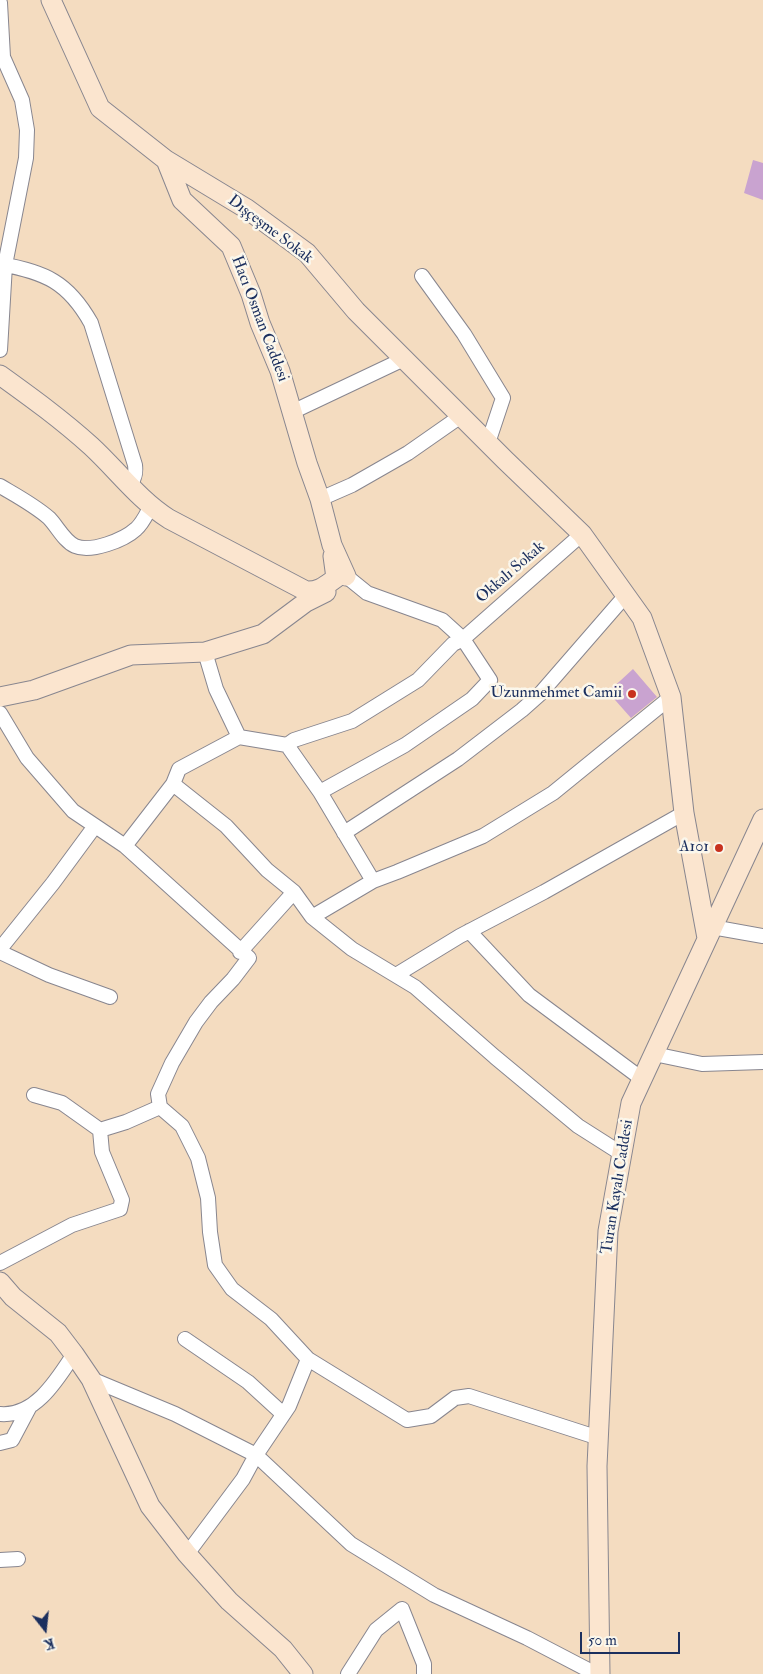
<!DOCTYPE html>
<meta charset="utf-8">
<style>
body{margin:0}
#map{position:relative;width:763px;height:1674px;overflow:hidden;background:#f4dcc0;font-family:"IM FELL Double Pica",serif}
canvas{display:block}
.north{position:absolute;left:20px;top:1604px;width:50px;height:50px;-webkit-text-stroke:4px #fbf7ec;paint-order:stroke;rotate:164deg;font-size:14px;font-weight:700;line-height:20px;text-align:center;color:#1b2f5e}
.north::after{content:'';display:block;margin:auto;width:18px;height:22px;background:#1b2f5e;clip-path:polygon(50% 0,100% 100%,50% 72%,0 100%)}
.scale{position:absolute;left:580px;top:1632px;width:100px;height:22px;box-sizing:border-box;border:2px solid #1b2f5e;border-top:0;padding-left:6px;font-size:15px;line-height:18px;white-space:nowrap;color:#1b2f5e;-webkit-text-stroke:4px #fbf7ec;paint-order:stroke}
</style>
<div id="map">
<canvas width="763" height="1674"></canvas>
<div class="north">K</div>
<div class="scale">50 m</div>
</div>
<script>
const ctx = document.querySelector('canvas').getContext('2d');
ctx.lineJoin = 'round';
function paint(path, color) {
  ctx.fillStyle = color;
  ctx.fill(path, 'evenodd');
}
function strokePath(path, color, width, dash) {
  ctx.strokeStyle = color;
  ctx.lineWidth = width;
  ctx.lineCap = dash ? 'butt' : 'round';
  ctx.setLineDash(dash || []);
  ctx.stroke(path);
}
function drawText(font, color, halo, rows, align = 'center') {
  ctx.font = font + ' "IM FELL Double Pica",serif';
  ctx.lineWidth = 5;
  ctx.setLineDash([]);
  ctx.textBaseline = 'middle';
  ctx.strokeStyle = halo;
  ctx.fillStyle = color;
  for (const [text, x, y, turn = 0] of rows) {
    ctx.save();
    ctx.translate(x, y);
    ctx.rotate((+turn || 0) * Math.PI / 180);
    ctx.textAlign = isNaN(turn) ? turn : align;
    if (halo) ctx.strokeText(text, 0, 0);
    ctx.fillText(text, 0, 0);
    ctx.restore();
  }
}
paint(new Path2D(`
 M 753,160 L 763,163 L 763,200 L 744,193 Z
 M 633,669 L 657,697 L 631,718 L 608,692 Z`), '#c9a3d0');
const street = new Path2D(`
 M 0,3 L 3,57 L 22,100 L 27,130 L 26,158 L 5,265 L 0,350
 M 0,264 C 45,272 68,282 91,323 L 135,465 C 136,473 135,478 130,485
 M 422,276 L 464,334 L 503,398 L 488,443
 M 292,412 L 406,358
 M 0,486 C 17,496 34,505 49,518 C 57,526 64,541 75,546 C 91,553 124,540 136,529 C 143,523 147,513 151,506
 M 320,499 L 352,485 L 408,453 L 461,416
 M 205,652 L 216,689 L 239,737 L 287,745 L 294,740 L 352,721 L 418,680 L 453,644 L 463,639 L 582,534
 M 0,713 L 27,758 L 73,811 L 125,846 L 249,958 L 233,979 L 211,1002 L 196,1022 L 172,1063 L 158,1094 L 160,1107 L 182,1126 L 198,1158 L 208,1198 L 210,1232 L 215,1265 L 232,1289 L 271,1319 L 308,1359 L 289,1406 L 256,1455 L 175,1414 L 91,1379
 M 287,745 L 320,792 L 373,881
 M 173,784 L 179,769 L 239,737
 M 320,792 L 405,745 L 472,699 L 490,680 L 463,639 L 442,620 L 367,593 L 346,576
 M 344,833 L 458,759 L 522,710 L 540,694 L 626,595
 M 125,846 L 173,784 L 226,826 L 267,870 L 294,892 L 312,917 L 352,949 L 415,987 L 495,1057 L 578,1126 L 622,1154
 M 312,917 L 373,881 L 397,872 L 483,836 L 553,793 L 671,697
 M 712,927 L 763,936
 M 469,931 L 529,995 L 642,1079
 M 0,949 L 53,883 L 95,826
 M 0,952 L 49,975 L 110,997
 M 240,952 L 294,892
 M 396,975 L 460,936 L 544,892 L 684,813
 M 654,1054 L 702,1064 L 763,1062
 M 100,1130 L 126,1122 L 160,1107
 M 0,1263 L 72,1225 L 120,1209 L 122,1200 L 102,1152 L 100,1130 L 62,1103 L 34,1095
 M 185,1339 L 248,1382 L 283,1414
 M 308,1359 L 407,1420 L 431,1416 L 455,1398 L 469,1396 L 599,1438
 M 0,1414 C 35,1417 57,1380 74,1354
 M 0,1443 L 12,1440 L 29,1408
 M 187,1554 L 243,1479 L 256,1455 L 351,1544 L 434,1595 L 527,1638 L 596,1674
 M 0,1560 L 18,1559
 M 348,1674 L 376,1630 L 402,1609 L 424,1664 L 424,1674`);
const secondary = new Path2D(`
 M 51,0 L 100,108 L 166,160 L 247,209 L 307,253 L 356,311 L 505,460 L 582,534 L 642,618 L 671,697 L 684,813 L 707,938
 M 166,160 L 182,200 L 231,246 L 251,294 L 260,323 L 280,371 L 307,463 L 320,499 L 332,545 L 346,576
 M 0,375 C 32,398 61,419 91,446 C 117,470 139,500 169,519 L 306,591 C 319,592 326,585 336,578 L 333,556
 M 0,697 L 34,690 L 131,655 L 205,652 L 263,634 L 306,602 L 326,592
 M 0,1282 L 13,1297 L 58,1333 L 74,1354 L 91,1379 L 150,1506 L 187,1554 L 229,1601 L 283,1649 L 303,1674
 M 600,1674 L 597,1466 L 608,1231 L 631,1103 L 763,819`);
strokePath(street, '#88868f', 16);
strokePath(secondary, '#88868f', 21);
strokePath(street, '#fff', 14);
strokePath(secondary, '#fbe5cf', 19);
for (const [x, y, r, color] of [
 [632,694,5,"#c8321e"],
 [719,848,5,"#c8321e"]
]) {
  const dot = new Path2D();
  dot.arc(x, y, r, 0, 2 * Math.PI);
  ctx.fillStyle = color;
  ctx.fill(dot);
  strokePath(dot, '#fbf7ec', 2);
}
drawText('16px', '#1b2f5e', '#fbf7ec', [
 ["Dışçeşme Sokak",270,230,37],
 ["Hacı Osman Caddesi",259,319,69],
 ["Okkalı Sokak",511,573,-41],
 ["Turan Kayalı Caddesi",618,1187,-81]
]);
drawText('16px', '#1b2f5e', '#fbf7ec', [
 ["Uzunmehmet Camii",622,694],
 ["A101",709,848]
], 'right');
</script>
